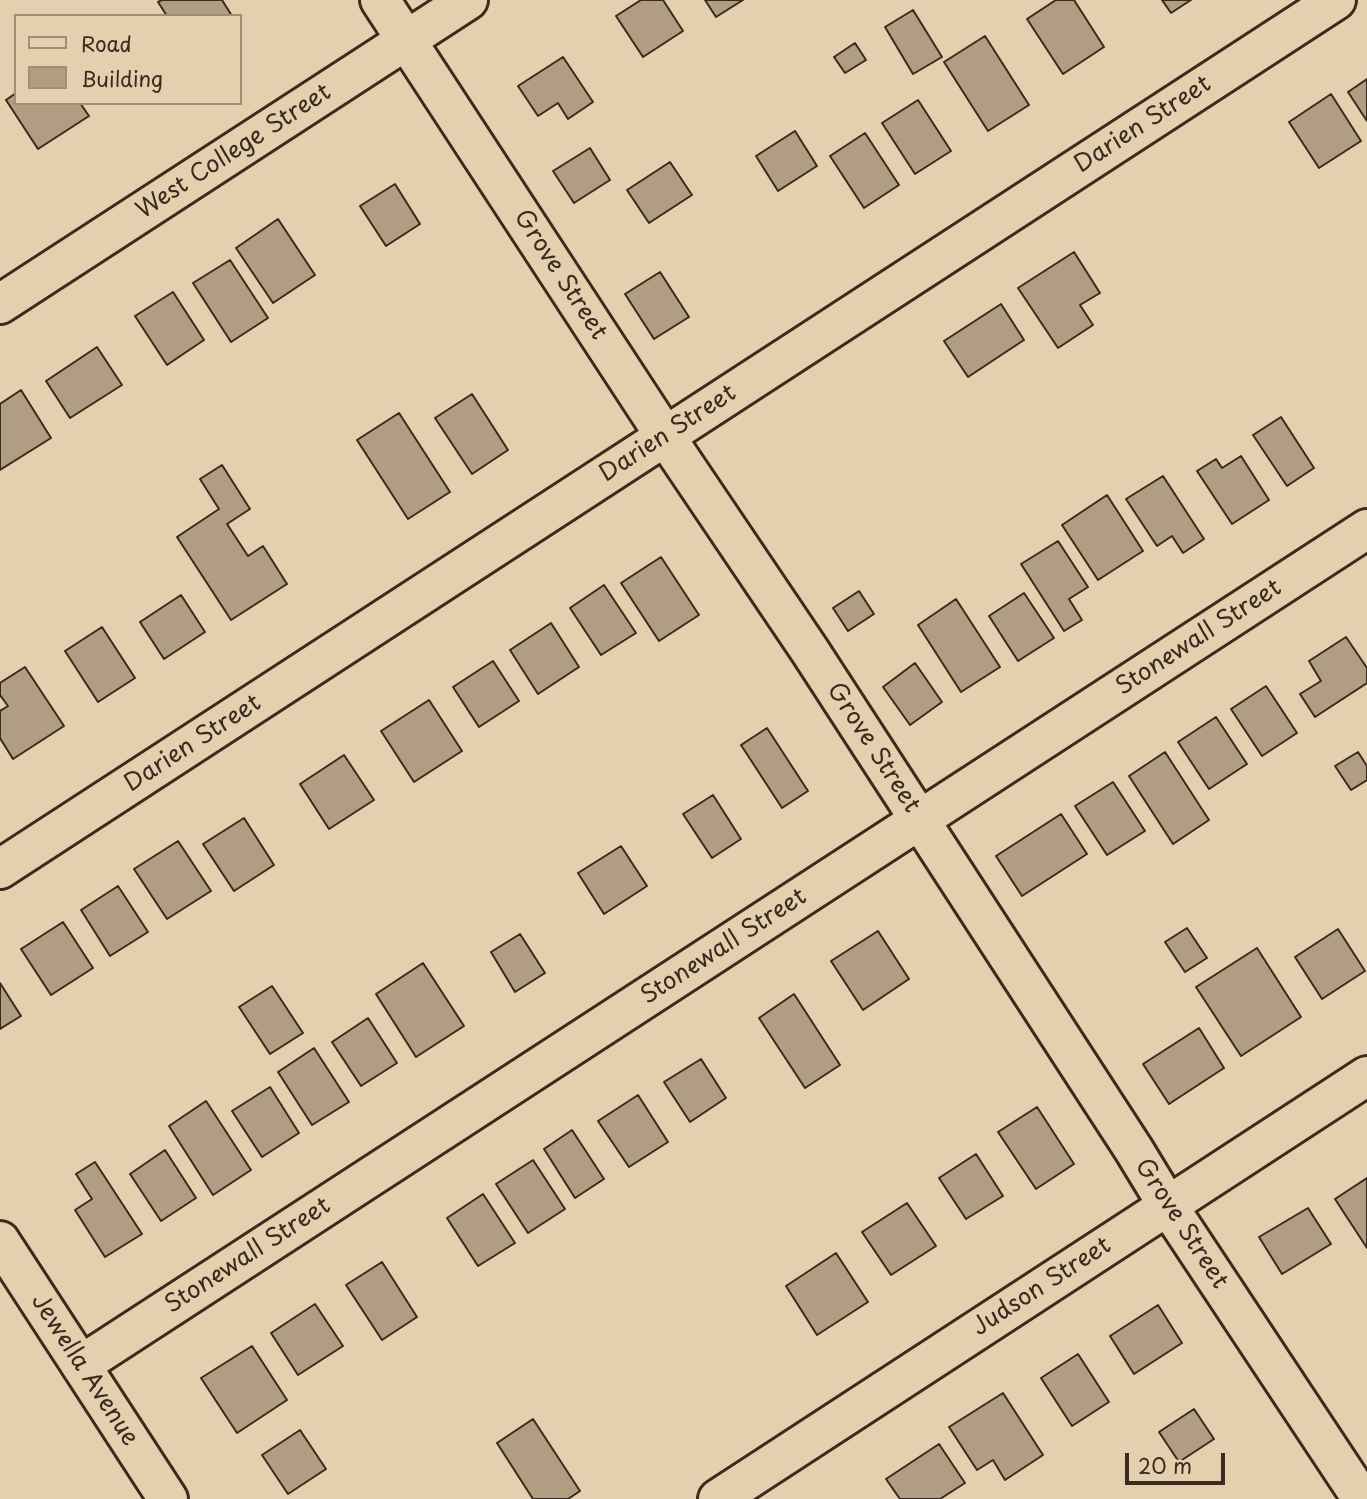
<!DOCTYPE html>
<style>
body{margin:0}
#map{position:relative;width:1367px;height:1499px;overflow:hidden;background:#e4d0af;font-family:"Playpen Sans",sans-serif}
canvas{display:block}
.legend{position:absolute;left:14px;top:14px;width:228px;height:91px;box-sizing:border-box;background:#e4d0af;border:2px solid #a08e75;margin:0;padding:9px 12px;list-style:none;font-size:21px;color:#3b2a1e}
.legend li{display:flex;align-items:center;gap:14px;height:35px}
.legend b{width:35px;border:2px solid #a08e75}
.scale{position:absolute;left:1125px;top:1453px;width:100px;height:32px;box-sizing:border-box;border:4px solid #3b2a1e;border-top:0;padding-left:9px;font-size:21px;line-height:24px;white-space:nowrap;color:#3b2a1e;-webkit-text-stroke:5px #e4d0af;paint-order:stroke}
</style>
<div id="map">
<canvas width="1367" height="1499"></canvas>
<ul class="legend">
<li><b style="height:9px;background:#e4d0af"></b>Road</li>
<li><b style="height:19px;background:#b09d82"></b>Building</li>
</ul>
<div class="scale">20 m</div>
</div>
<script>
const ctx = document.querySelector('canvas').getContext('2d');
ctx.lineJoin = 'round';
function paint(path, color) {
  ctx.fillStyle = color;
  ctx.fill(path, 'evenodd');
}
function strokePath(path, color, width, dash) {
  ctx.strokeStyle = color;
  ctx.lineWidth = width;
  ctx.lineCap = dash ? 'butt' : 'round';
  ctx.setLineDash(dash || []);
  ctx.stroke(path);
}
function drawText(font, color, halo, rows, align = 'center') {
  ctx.font = font + ' "Playpen Sans",sans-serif';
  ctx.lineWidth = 5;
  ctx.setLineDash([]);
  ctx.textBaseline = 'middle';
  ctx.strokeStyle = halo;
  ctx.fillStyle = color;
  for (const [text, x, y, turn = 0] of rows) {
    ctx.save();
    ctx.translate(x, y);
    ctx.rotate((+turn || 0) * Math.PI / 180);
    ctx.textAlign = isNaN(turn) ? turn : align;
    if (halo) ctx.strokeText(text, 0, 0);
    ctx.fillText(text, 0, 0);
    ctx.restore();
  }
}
const building = new Path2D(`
 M 162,0 L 222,0 L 232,16 L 167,16 L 158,2 Z
 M 641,0 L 663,0 L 683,31 L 643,57 L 616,16 Z
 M 705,0 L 743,0 L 716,17 Z
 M 1056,0 L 1074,0 L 1104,47 L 1063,74 L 1027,19 Z
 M 1162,0 L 1191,0 L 1171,13 Z
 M 913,10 L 942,57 L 913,74 L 885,27 Z
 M 985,36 L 1029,105 L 988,131 L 944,62 Z
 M 855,43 L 866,60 L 845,73 L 834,57 Z
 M 563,57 L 593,102 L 568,119 L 558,103 L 538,116 L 518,86 Z
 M 1367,79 L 1367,121 L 1348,92 Z
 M 16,93 L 16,103 L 80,103 L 89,116 L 38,149 L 6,100 Z
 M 1331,94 L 1361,141 L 1319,168 L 1289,122 Z
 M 918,100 L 951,151 L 915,174 L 882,123 Z
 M 795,131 L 817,166 L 778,191 L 756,156 Z
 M 865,133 L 899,185 L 864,208 L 830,156 Z
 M 590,148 L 610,180 L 574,203 L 553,171 Z
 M 670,162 L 692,195 L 649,223 L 627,190 Z
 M 395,184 L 420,224 L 386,246 L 360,206 Z
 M 278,219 L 315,275 L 273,303 L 236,248 Z
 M 1074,252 L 1100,293 L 1080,305 L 1093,325 L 1058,348 L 1018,288 Z
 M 230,260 L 268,318 L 231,342 L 193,283 Z
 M 660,272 L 689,317 L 654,339 L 625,294 Z
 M 173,292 L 204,340 L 167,365 L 135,316 Z
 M 1001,304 L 1024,340 L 968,377 L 944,341 Z
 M 97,347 L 122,385 L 70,418 L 46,381 Z
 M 21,390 L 51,438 L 0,470 L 0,404 Z
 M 472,394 L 508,450 L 472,474 L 435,418 Z
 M 399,413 L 450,492 L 408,519 L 357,440 Z
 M 1281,417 L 1314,468 L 1287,486 L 1253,435 Z
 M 1241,456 L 1269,500 L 1232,524 L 1197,471 L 1216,459 L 1222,468 Z
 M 222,465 L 250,509 L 227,524 L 248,556 L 263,546 L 287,584 L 231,620 L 177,537 L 219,509 L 200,479 Z
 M 1163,476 L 1204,539 L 1183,553 L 1172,536 L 1157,546 L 1126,499 Z
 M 1107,495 L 1143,551 L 1098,580 L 1062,525 Z
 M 1058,541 L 1088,587 L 1069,599 L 1082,620 L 1064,631 L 1021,564 Z
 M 661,557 L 699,615 L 659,641 L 621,583 Z
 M 604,585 L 636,633 L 601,655 L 570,608 Z
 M 859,591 L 874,614 L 848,631 L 833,608 Z
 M 1024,593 L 1054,638 L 1018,661 L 989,616 Z
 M 181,595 L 205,632 L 164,659 L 140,622 Z
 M 956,599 L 1000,667 L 961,692 L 918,625 Z
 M 551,623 L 579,667 L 538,694 L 510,650 Z
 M 102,627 L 135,678 L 98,702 L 65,651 Z
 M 1346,637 L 1367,668 L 1367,683 L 1315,717 L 1300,694 L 1321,681 L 1309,661 Z
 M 493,661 L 519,701 L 479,727 L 453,687 Z
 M 915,663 L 942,702 L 910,725 L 883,687 Z
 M 25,667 L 64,726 L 13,759 L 0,738 L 0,711 L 8,706 L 0,695 L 0,683 Z
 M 1266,686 L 1297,733 L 1262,756 L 1231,709 Z
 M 429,700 L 462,751 L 414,782 L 381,731 Z
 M 1216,717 L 1247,764 L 1209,789 L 1178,742 Z
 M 767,728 L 808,791 L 782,808 L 741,745 Z
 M 1165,752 L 1209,820 L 1173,844 L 1129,776 Z
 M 1358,752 L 1367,766 L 1367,780 L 1351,790 L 1335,766 Z
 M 344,755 L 374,800 L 329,829 L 300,784 Z
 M 1113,782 L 1145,831 L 1107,855 L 1075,806 Z
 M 713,795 L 741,839 L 712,858 L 683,814 Z
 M 1061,814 L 1087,854 L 1022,896 L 996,856 Z
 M 244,818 L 274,865 L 234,891 L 203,844 Z
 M 178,841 L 211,891 L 167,919 L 134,869 Z
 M 621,846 L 647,886 L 604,914 L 578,873 Z
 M 118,886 L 148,932 L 110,956 L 81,910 Z
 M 63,922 L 93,968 L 51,995 L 21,949 Z
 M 1187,928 L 1207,958 L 1185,972 L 1165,942 Z
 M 1338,929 L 1365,971 L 1322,999 L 1295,957 Z
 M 878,931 L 909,979 L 863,1010 L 831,961 Z
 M 520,934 L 545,973 L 515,992 L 491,952 Z
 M 1257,948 L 1301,1017 L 1241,1056 L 1196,987 Z
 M 423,963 L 464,1026 L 416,1057 L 376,994 Z
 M 0,983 L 21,1016 L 0,1029 Z
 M 272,986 L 303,1033 L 270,1054 L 239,1007 Z
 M 794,994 L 840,1065 L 805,1088 L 759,1018 Z
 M 368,1018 L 397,1063 L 361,1086 L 332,1042 Z
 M 1199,1028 L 1224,1068 L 1169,1104 L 1143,1064 Z
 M 314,1048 L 349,1102 L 312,1125 L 278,1072 Z
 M 701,1059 L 726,1098 L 690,1122 L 664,1082 Z
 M 270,1087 L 299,1133 L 262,1157 L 232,1111 Z
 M 638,1095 L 668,1142 L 629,1167 L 598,1121 Z
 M 206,1101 L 251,1170 L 213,1195 L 169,1126 Z
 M 1037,1107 L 1074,1164 L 1036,1189 L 998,1132 Z
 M 572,1130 L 604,1179 L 575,1198 L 544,1149 Z
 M 165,1150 L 196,1198 L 161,1221 L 130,1174 Z
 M 976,1154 L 1003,1196 L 966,1219 L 939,1178 Z
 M 533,1160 L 565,1209 L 528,1233 L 496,1184 Z
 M 95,1162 L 142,1234 L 105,1257 L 75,1210 L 92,1199 L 76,1174 Z
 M 1367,1178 L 1367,1248 L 1335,1199 Z
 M 483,1194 L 515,1243 L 478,1266 L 447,1218 Z
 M 907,1203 L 936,1246 L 891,1275 L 862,1232 Z
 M 1308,1208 L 1331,1244 L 1282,1274 L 1259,1237 Z
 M 836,1253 L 868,1302 L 817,1335 L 786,1286 Z
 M 382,1262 L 417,1317 L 382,1340 L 346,1285 Z
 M 315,1304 L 343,1346 L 298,1375 L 271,1333 Z
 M 1158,1305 L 1182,1343 L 1134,1374 L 1110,1336 Z
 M 252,1346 L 287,1400 L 237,1433 L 201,1378 Z
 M 1078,1354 L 1109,1402 L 1072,1426 L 1041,1378 Z
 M 1003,1393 L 1043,1455 L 1005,1480 L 993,1460 L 977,1470 L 949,1427 Z
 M 1194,1409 L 1214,1439 L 1179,1462 L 1159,1432 Z
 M 533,1419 L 580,1491 L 568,1499 L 533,1499 L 497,1443 Z
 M 300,1430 L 326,1469 L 288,1494 L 262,1455 Z
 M 939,1444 L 965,1483 L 940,1499 L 900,1499 L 886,1479 Z`);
paint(building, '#b09d82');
strokePath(building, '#3b2a1e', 2);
const minor = new Path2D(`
 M 380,0 L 665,436 L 810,651 L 1134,1150 L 1168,1206 L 1362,1499
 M 0,304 L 468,0
 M 0,869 L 1336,0
 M 81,1365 L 1367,529
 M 718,1499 L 1367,1076`);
const major = new Path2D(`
 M 0,1241 L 168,1499`);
strokePath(minor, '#3b2a1e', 44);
strokePath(major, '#3b2a1e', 44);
strokePath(minor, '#e4d0af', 38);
strokePath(major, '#e4d0af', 38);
drawText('24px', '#3b2a1e', '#e4d0af', [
 ["Darien Street",1143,125,-33],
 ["West College Street",234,152,-33],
 ["Grove Street",560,275,57],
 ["Darien Street",668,434,-33],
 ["Stonewall Street",1199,638,-33],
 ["Darien Street",193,744,-33],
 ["Grove Street",873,748,57],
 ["Stonewall Street",724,947,-33],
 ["Grove Street",1181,1224,57],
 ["Stonewall Street",248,1256,-33],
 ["Judson Street",1042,1287,-33],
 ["Jewella Avenue",84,1370,57]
]);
</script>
